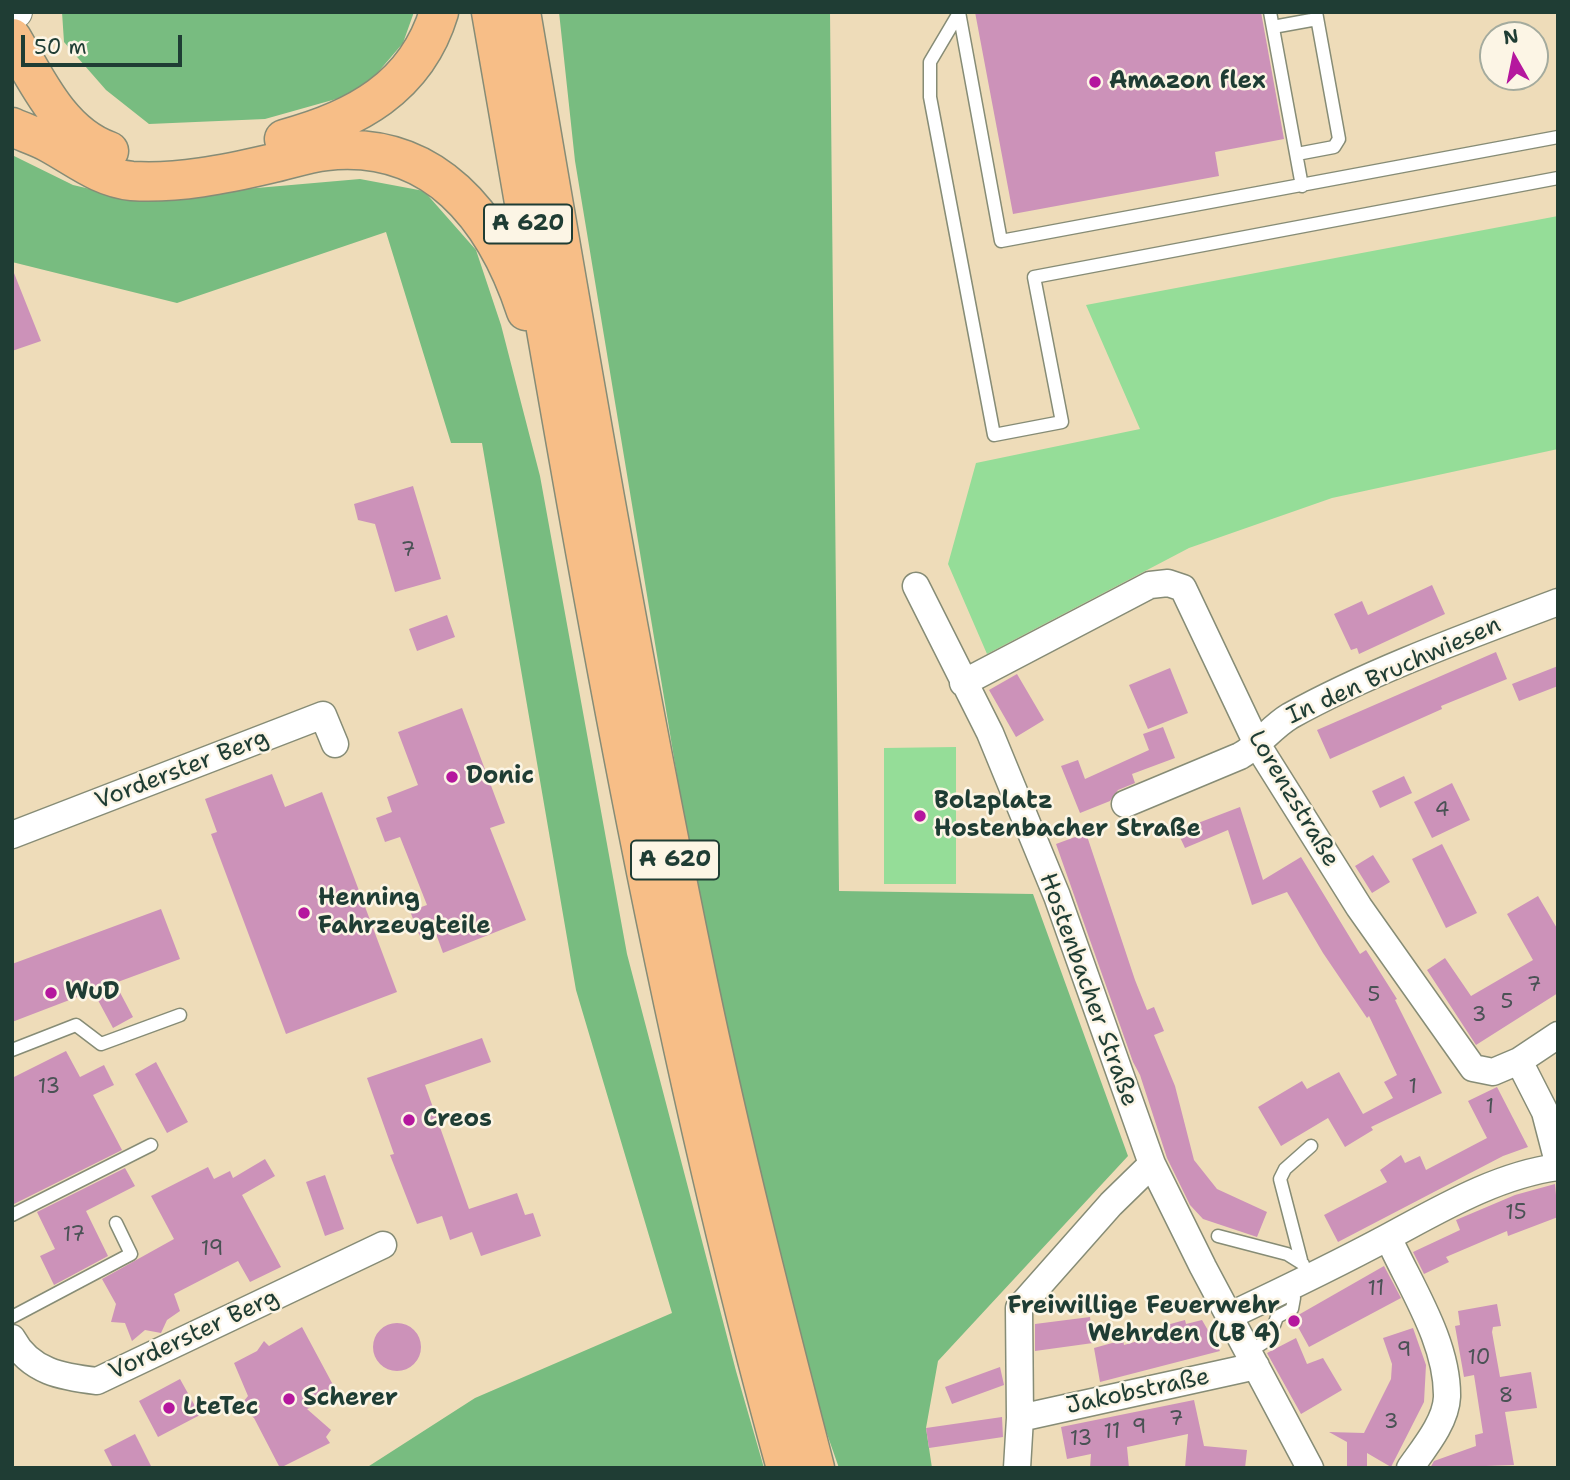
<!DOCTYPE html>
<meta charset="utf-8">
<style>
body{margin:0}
#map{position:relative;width:1570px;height:1480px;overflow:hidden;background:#eedcb9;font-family:"Shantell Sans",sans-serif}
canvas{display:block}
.frame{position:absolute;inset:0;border:14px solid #1f3d34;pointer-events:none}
.north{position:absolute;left:1479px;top:21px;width:70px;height:70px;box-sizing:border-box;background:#fcf5e5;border:2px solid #a4ab9e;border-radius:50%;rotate:351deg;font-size:19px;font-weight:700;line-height:28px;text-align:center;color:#1f3d34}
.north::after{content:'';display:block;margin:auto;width:24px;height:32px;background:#b5179e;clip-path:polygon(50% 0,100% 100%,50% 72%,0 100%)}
.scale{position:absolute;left:21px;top:35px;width:161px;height:32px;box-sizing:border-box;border:4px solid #1f3d34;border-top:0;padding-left:9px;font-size:21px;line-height:24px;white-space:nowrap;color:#1f3d34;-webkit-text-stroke:5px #fcf5e5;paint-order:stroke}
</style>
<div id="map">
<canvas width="1570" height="1480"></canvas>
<div class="frame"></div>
<div class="north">N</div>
<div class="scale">50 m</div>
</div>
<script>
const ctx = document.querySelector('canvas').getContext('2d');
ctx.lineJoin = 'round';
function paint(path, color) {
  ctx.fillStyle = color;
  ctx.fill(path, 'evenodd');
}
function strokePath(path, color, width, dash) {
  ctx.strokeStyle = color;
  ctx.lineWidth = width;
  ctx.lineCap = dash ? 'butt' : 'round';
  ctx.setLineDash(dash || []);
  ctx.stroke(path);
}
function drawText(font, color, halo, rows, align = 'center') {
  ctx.font = font + ' "Shantell Sans",sans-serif';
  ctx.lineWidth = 5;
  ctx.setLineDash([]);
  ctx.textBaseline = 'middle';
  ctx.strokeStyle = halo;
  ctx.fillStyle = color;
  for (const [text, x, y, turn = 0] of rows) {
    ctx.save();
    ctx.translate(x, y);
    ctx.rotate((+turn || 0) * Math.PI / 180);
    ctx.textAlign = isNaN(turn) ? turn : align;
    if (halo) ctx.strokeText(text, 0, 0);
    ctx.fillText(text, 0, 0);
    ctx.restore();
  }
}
paint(new Path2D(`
 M 1558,216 L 1558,449 L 1332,498 L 1189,548 L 987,654 L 948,564 L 976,463 L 1140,429 L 1086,305 Z
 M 956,747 L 956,884 L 884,884 L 884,748 Z`), '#95dd98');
paint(new Path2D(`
 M 62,12 L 414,12 L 403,43 L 361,92 L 265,119 L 149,124 L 106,90 L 64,42 Z
 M 559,12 L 830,12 L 839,891 L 1033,894 L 1128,1156 L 938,1361 L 926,1428 L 932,1468 L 839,1468 L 805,1371 L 714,999 L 575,161 Z
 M 12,155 L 73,185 L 120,196 L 165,196 L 360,179 L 424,191 L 476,250 L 501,325 L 540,476 L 627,954 L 736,1371 L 764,1468 L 366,1468 L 475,1398 L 672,1313 L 576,990 L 482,443 L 451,443 L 386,232 L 177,303 L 12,262 Z`), '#78bc80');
paint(new Path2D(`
 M 975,12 L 1261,12 L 1284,139 L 1215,152 L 1219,176 L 1013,214 Z
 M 12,268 L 41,341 L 12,351 Z
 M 413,486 L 441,579 L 395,592 L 375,524 L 358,520 L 354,504 Z
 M 1432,585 L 1445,614 L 1359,654 L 1357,648 L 1351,650 L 1334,614 L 1362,601 L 1368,615 Z
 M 447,615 L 455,637 L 417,651 L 409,629 Z
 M 1496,652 L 1507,679 L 1441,706 L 1442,709 L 1330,759 L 1317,730 Z
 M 1558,666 L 1558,686 L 1519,701 L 1512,684 Z
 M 1170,668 L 1188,713 L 1148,729 L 1129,685 Z
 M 1017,674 L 1044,720 L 1016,737 L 989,690 Z
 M 462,708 L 505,823 L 490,828 L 526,920 L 443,953 L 435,931 L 420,937 L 410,911 L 427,905 L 400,837 L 385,842 L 376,818 L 392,812 L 387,797 L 418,785 L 398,732 Z
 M 1163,727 L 1175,758 L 1132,774 L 1135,783 L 1118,790 L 1110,801 L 1080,813 L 1061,766 L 1078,760 L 1085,779 L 1149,750 L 1143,734 Z
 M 272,774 L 285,807 L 322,792 L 397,992 L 286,1034 L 211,834 L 217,832 L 205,799 Z
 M 1404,776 L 1412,793 L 1380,808 L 1372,791 Z
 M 1452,783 L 1470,820 L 1432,838 L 1414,802 Z
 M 1240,807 L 1263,880 L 1301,857 L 1360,954 L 1366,950 L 1397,999 L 1395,1000 L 1442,1093 L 1371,1127 L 1373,1130 L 1345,1147 L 1328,1118 L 1281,1146 L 1258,1107 L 1302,1081 L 1307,1089 L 1339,1072 L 1363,1114 L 1393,1098 L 1384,1082 L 1397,1075 L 1369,1016 L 1367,1018 L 1323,953 L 1287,892 L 1252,905 L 1228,830 L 1185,848 L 1177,831 Z
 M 1086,833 L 1135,980 L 1147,1010 L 1154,1007 L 1164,1031 L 1154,1035 L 1175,1086 L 1194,1160 L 1217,1189 L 1267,1212 L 1257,1237 L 1203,1219 L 1190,1205 L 1167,1158 L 1140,1075 L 1133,1062 L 1056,844 Z
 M 1442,844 L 1477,913 L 1446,928 L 1412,859 Z
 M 1373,855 L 1390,882 L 1372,893 L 1355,866 Z
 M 1538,896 L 1558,930 L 1558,993 L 1476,1045 L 1427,970 L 1445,958 L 1471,996 L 1533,960 L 1507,914 Z
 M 161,909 L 180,959 L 115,983 L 133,1017 L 113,1028 L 93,991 L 12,1022 L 12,964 Z
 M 482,1038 L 491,1062 L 425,1085 L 469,1209 L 517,1193 L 525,1215 L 533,1213 L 541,1236 L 481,1256 L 472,1232 L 450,1240 L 442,1216 L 417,1224 L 390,1155 L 394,1154 L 367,1078 Z
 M 66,1051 L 80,1077 L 104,1065 L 114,1085 L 93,1095 L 122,1150 L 12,1205 L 12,1078 Z
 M 156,1062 L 188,1122 L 167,1133 L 135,1074 Z
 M 1497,1087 L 1528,1147 L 1503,1156 L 1338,1242 L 1324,1215 L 1387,1182 L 1380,1170 L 1401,1155 L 1405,1163 L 1420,1156 L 1426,1170 L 1487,1138 L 1468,1101 Z
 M 265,1159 L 275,1176 L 242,1195 L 281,1267 L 250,1282 L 238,1261 L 174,1294 L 180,1311 L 167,1320 L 161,1333 L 145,1330 L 132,1341 L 125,1323 L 111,1322 L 116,1304 L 102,1279 L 174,1239 L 151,1196 L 208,1167 L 214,1179 L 230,1171 L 233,1178 Z
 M 125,1168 L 135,1186 L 86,1211 L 108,1256 L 54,1285 L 40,1256 L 55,1249 L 37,1212 Z
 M 325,1175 L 344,1229 L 325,1236 L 306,1182 Z
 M 1555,1184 L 1558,1217 L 1508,1236 L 1507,1231 L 1446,1257 L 1449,1262 L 1424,1274 L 1413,1252 L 1460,1230 L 1456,1220 L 1515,1195 Z
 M 1384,1266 L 1401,1298 L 1309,1347 L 1293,1318 Z
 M 1497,1304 L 1501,1326 L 1493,1327 L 1492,1332 L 1500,1377 L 1531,1372 L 1537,1408 L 1505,1412 L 1514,1465 L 1430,1468 L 1434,1461 L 1476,1446 L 1475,1435 L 1483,1433 L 1474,1375 L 1464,1377 L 1455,1326 L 1460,1325 L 1458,1311 Z
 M 1090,1317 L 1093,1343 L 1035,1351 L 1035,1324 Z
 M 1185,1320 L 1186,1324 L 1202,1320 L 1220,1351 L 1100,1382 L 1094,1348 L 1123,1340 L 1124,1345 L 1165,1333 L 1163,1326 Z
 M373 1347a24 24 0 1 1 48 0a24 24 0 1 1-48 0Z
 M 302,1327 L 339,1396 L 307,1409 L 331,1430 L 326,1437 L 330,1443 L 280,1468 L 254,1418 L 239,1407 L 248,1396 L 234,1363 L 257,1351 L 264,1341 L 269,1346 Z
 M 1413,1328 L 1426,1365 L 1424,1402 L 1391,1467 L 1367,1453 L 1367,1468 L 1347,1468 L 1347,1442 L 1329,1432 L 1364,1433 L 1391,1379 L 1392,1364 L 1383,1338 Z
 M 1296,1338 L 1307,1364 L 1323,1358 L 1342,1390 L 1301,1414 L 1267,1353 Z
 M 1000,1367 L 1004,1385 L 952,1404 L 945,1387 Z
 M 180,1379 L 200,1415 L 158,1437 L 139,1401 Z
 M 1194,1400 L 1204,1446 L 1247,1450 L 1245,1468 L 1185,1468 L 1188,1434 L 1127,1447 L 1129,1468 L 1090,1468 L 1091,1454 L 1067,1459 L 1061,1427 Z
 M 1002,1417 L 1003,1437 L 929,1448 L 926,1428 Z
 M 135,1434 L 152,1468 L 113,1468 L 104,1450 Z`), '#cc92b9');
const service = new Path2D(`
 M 959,12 L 1001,241 L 1558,137
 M 1270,12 L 1302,186
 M 959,13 L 930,62 L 930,97 L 994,435 L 1062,422 L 1034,277 L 1558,178
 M 1273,27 L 1317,19
 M 1297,154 L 1334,147 L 1339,139 L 1316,12
 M 12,1050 L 76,1025 L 101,1044 L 180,1015
 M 12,1215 L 151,1145
 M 1218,1236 L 1287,1254 L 1303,1264
 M 1301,1260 L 1280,1179 L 1285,1169 L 1311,1146
 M 12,1317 L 131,1254 L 116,1223
 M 1249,1352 L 1269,1339 L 1277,1317 L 1292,1309 L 1294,1298 L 1288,1288`);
const minor = new Path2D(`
 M 916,586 L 990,733 L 1057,896 L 1152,1164 L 1203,1267 L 1310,1468
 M 963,683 L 1150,585 L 1168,583 L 1183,588 L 1258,746 L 1359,907 L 1473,1068 L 1493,1072 L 1519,1061 L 1545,1112 L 1558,1162
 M 1125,804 L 1240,756 C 1260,745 1270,728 1290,716 C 1371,671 1471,635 1558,602
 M 12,835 L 323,715 L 335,744
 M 1519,1061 L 1558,1035
 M 1388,1237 C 1410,1286 1448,1342 1447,1397 C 1446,1422 1424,1448 1410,1468
 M 1231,1315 C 1284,1290 1338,1264 1390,1236 C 1442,1208 1498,1175 1558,1167
 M 12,1338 C 30,1372 63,1377 97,1381 L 383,1245
 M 1020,1418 L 1256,1366
 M 1017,1468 L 1020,1418 L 1019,1308 L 1111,1204 L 1152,1164`);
const tertiary = new Path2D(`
 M 12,15 L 16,12`);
const motorway = new Path2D(`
 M 491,12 C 576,500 654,990 786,1468
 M 521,12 C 576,336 631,660 698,982 C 732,1145 773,1306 815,1468
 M 12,38 C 36,79 60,134 109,151
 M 12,127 C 25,133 39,137 51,144 C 78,159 101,178 132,181 C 177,184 226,174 269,164 C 288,160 307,153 326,151 C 434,139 495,217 526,311
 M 284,139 C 355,120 416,88 439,12`);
strokePath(service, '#868c76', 15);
strokePath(minor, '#868c76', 29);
strokePath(tertiary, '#868c76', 34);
strokePath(motorway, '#868c76', 41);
strokePath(service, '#fff', 12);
strokePath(minor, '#fff', 26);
strokePath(tertiary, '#fff', 32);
strokePath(motorway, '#f7be87', 38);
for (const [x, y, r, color] of [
 [1095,82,7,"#b5179e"],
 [452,777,7,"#b5179e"],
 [920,816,7,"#b5179e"],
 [304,913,7,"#b5179e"],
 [51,993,7,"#b5179e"],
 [409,1120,7,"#b5179e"],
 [1294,1321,7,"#b5179e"],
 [289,1399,7,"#b5179e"],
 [169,1408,7,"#b5179e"]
]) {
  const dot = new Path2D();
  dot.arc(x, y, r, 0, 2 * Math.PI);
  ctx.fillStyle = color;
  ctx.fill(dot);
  strokePath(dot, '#fcf5e5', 2.5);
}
drawText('21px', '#4a5255', null, [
 ["7",408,551],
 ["4",1442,811],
 ["7",1534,986],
 ["5",1374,996],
 ["5",1507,1003],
 ["3",1479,1016],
 ["13",49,1088],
 ["1",1413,1088],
 ["1",1490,1108],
 ["15",1516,1214],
 ["17",74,1236],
 ["19",212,1250],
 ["11",1376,1290],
 ["9",1404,1351],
 ["10",1479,1359],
 ["8",1506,1397],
 ["7",1176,1420],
 ["3",1391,1423],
 ["9",1139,1428],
 ["11",1112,1433],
 ["13",1081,1440]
]);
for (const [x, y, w] of [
 [528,224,88],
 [675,860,88]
]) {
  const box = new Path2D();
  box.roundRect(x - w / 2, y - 19.5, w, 39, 5);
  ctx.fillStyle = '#fcf5e5';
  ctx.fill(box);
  strokePath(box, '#1f3d34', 2);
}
drawText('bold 23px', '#1f3d34', null, [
 ["A 620",528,224],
 ["A 620",675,860]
]);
drawText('bold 24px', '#1f3d34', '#fcf5e5', [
 ["Amazon flex",1109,82],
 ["Donic",466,777],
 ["Bolzplatz",934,802],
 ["Hostenbacher Straße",934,830],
 ["Henning",318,899],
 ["Fahrzeugteile",318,927],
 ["WuD",65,993],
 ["Creos",423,1120],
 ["Freiwillige Feuerwehr",1280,1307,"right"],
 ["Wehrden (LB 4)",1280,1335,"right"],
 ["Scherer",303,1399],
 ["LteTec",183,1408]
], 'left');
drawText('24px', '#1f3d34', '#fcf5e5', [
 ["In den Bruchwiesen",1394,671,-24],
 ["Vorderster Berg",182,770,-21],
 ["Lorenzstraße",1293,799,59],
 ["Hostenbacher Straße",1088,990,70],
 ["Vorderster Berg",194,1335,-25],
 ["Jakobstraße",1138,1392,-12]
]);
</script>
